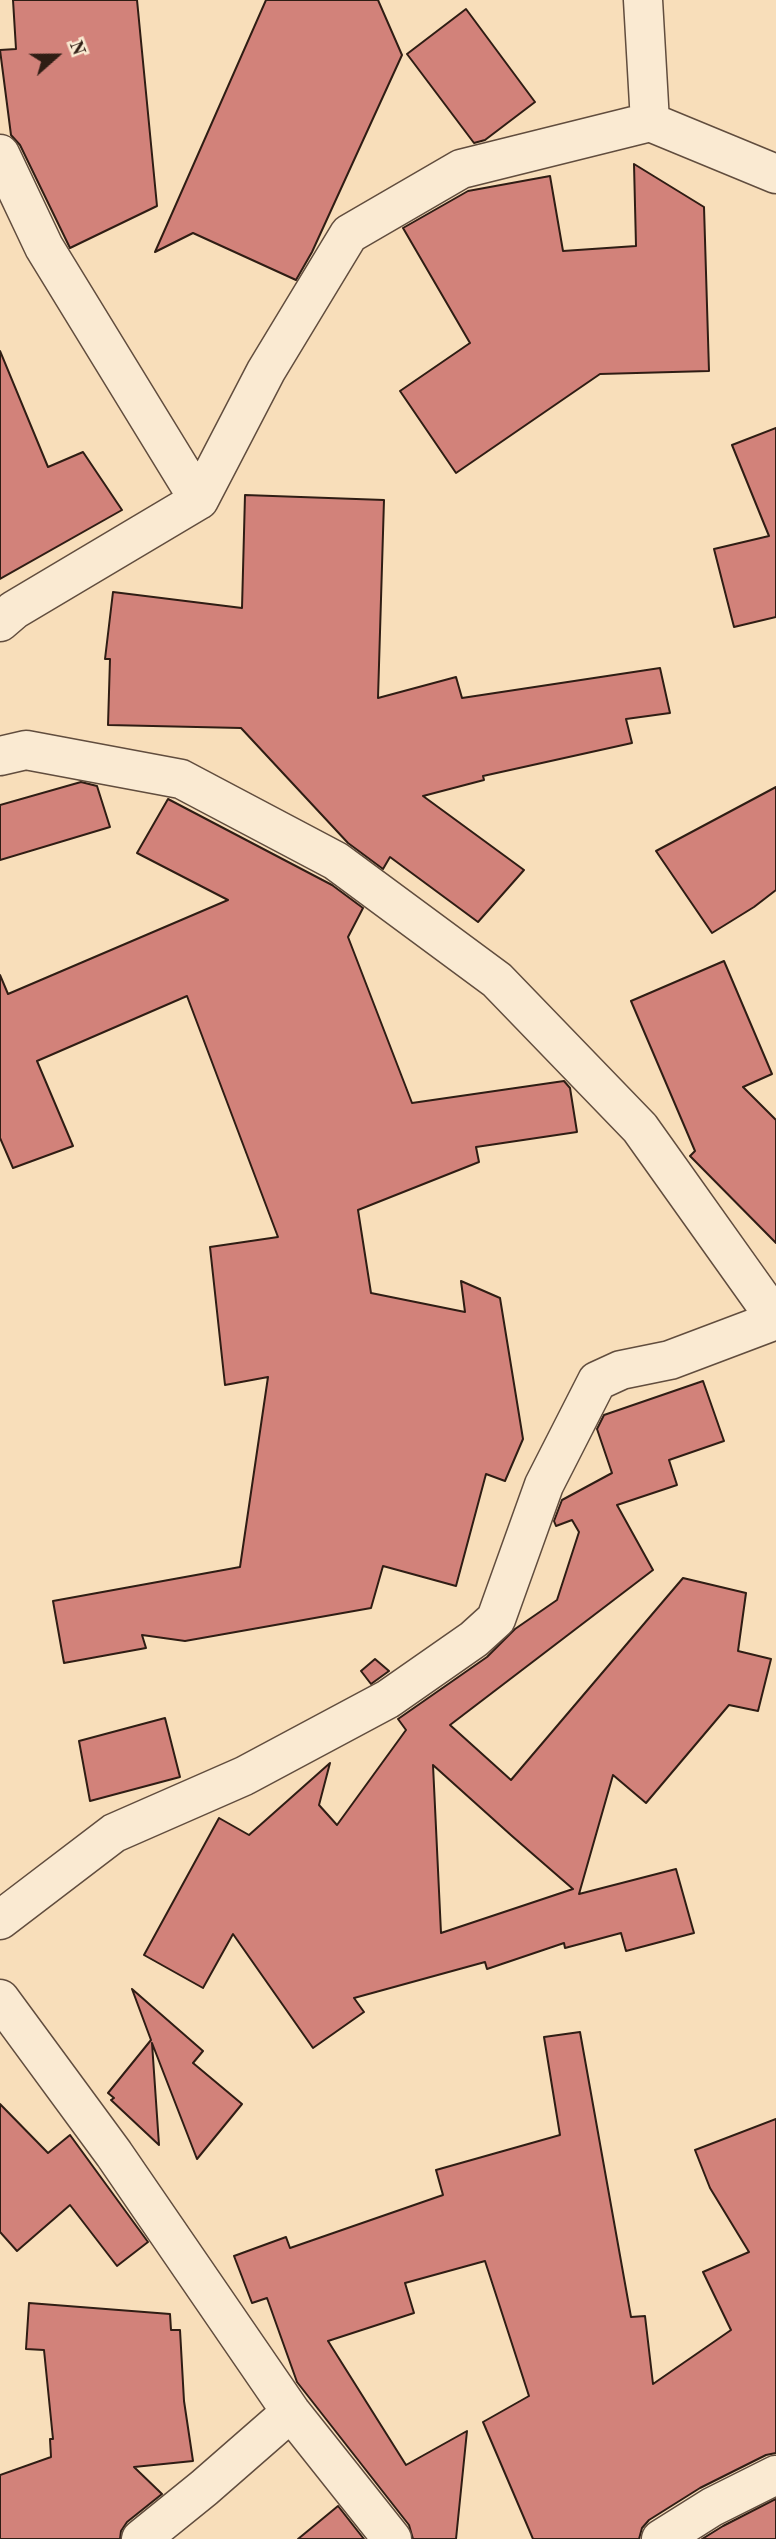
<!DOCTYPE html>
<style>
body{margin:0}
#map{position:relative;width:776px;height:2539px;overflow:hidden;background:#f8deba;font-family:"Old Standard TT",serif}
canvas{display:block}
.north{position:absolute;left:21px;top:21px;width:70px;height:70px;-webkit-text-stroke:5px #faead2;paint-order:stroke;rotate:69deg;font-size:19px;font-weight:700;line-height:28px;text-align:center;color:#2f1d14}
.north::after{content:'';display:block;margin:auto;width:24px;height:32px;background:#2f1d14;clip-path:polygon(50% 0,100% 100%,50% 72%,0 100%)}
</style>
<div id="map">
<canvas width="776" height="2539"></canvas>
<div class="north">N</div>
</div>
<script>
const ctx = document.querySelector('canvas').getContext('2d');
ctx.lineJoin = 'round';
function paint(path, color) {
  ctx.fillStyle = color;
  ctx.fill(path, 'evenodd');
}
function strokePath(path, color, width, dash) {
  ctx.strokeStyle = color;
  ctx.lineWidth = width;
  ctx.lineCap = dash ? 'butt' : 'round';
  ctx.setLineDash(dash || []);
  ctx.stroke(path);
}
const building = new Path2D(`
 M 13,0 L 137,0 L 157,206 L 70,248 L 20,145 L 11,135 L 0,50 L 16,49 Z
 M 266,0 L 378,0 L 402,55 L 312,252 L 296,280 L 193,233 L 155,252 Z
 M 466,9 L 535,102 L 485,140 L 474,143 L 407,54 Z
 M 634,164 L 704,207 L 709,371 L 600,374 L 456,473 L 400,391 L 470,343 L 403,228 L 468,191 L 550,176 L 563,251 L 636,246 Z
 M 0,351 L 48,467 L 83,452 L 122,510 L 0,579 Z
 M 776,428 L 776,617 L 734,627 L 714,549 L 769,536 L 732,445 Z
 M 245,495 L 384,500 L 378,698 L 456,677 L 462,698 L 660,668 L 670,713 L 626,719 L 632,743 L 483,776 L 484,780 L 423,796 L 524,870 L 478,922 L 390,857 L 383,869 L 348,843 L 241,728 L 108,725 L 110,659 L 105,659 L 113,592 L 242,608 Z
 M 81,782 L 97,786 L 110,827 L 0,860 L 0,805 Z
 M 776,787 L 776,890 L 754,907 L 712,933 L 656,851 Z
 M 168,799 L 332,885 L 363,908 L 348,937 L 412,1103 L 564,1081 L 570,1088 L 577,1132 L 476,1147 L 479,1162 L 358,1210 L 371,1293 L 465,1312 L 461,1281 L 500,1298 L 523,1439 L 505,1481 L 486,1474 L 456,1586 L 383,1566 L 371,1608 L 185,1641 L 142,1635 L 146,1648 L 64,1663 L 53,1601 L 240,1567 L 268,1377 L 225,1385 L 210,1247 L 278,1237 L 187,996 L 37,1061 L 73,1146 L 13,1168 L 0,1138 L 0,975 L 8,994 L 228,900 L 137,853 Z
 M 724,961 L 772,1074 L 743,1087 L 776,1120 L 776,1243 L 690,1156 L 695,1151 L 631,1001 Z
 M 703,1381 L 724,1441 L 669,1460 L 677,1485 L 617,1505 L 653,1570 L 450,1725 L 511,1780 L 683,1578 L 746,1593 L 738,1651 L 771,1659 L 758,1711 L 729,1705 L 646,1803 L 613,1775 L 579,1894 L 676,1869 L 694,1933 L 626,1951 L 621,1933 L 565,1948 L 564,1943 L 487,1969 L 485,1962 L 354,1998 L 364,2012 L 313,2048 L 233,1934 L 203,1988 L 144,1955 L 219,1818 L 249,1835 L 330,1763 L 319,1805 L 337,1825 L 406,1730 L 398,1719 L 487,1657 L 515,1629 L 557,1600 L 579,1532 L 572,1520 L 556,1526 L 554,1521 L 562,1500 L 612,1473 L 597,1429 L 604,1415 ZM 433,1765 L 512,1836 L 573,1889 L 441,1933 Z
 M 375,1659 L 389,1671 L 371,1684 L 361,1671 Z
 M 165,1718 L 180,1777 L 90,1801 L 79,1741 Z
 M 132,1989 L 203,2051 L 193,2063 L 242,2104 L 197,2159 L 152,2043 L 159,2145 L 111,2100 L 114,2098 L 108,2093 L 151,2040 Z
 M 580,2032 L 631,2317 L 645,2316 L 653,2384 L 731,2330 L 703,2272 L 749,2252 L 710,2188 L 695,2150 L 776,2119 L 776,2453 L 766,2455 L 700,2488 L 649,2520 L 642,2528 L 639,2539 L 533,2539 L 483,2422 L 529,2396 L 485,2261 L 405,2283 L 414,2313 L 328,2341 L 406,2465 L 467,2431 L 456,2539 L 413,2539 L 409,2525 L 297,2382 L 267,2298 L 252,2303 L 234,2256 L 286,2237 L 290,2248 L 443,2195 L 436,2170 L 560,2135 L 544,2037 Z
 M 0,2104 L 48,2153 L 70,2135 L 148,2242 L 117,2266 L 70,2205 L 17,2251 L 0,2232 Z
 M 29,2303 L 170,2314 L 171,2330 L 180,2330 L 184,2401 L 193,2461 L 134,2467 L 162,2494 L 127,2522 L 121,2531 L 120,2539 L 0,2539 L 0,2475 L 51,2457 L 50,2439 L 53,2439 L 44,2350 L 26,2349 Z
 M 776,2499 L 776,2539 L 702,2539 L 723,2526 Z
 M 338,2506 L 364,2539 L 298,2539 Z`);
paint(building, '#d2827a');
strokePath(building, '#2f1d14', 2);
const street = new Path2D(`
 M 643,0 L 650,122
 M 0,154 L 44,247 L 199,500
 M 0,622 L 14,610 L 199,500 L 266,371 L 349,234 L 461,169 L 650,122 L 776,174
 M 0,756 L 26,750 L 181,779 L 336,861 L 497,980 L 640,1128 L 776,1319
 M 0,1920 L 114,1833 L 244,1776 L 388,1699 L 474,1639 L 496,1619 L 544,1485 L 597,1381 L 621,1370 L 670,1360 L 776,1320
 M 0,1999 L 114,2154 L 291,2412 L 392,2539
 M 141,2539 L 204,2488 L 291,2412
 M 661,2539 L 712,2507 L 776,2475`);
strokePath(street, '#614d3e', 41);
strokePath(street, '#faead2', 38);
</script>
